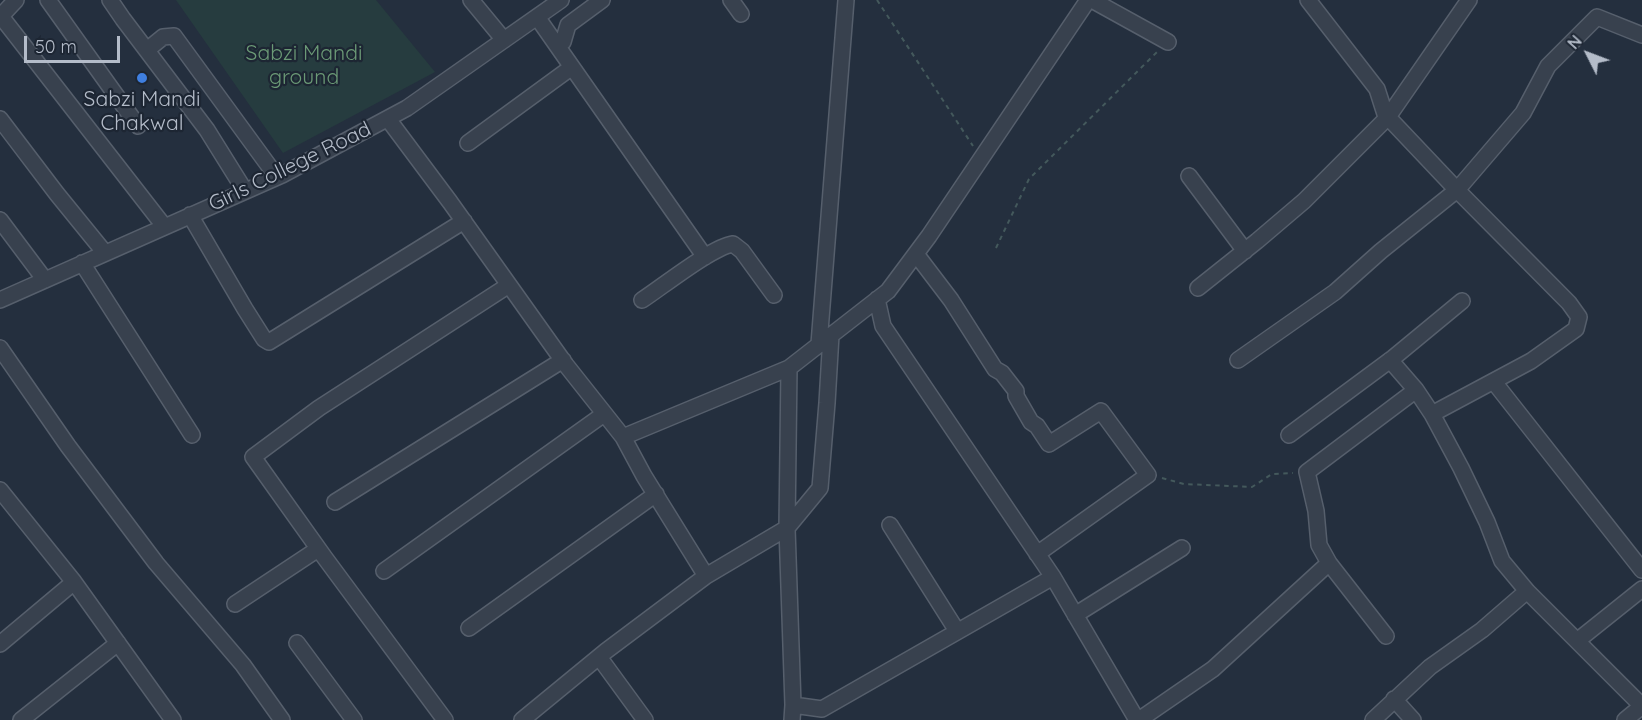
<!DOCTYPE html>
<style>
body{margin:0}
#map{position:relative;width:1642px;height:720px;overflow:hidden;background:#242f3e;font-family:Quicksand,sans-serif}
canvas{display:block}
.north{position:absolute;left:1558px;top:24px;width:60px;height:60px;-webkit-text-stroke:4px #1d2633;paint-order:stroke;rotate:312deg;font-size:16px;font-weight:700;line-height:24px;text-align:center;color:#b4bcc9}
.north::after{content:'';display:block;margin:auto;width:21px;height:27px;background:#b4bcc9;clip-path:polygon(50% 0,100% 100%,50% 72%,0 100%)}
.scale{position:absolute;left:24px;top:36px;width:96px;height:27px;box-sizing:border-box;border:3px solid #b4bcc9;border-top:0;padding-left:8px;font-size:18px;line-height:21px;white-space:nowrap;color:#b4bcc9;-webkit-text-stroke:4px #1d2633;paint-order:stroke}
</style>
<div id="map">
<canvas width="1642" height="720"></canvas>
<div class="north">N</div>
<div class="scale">50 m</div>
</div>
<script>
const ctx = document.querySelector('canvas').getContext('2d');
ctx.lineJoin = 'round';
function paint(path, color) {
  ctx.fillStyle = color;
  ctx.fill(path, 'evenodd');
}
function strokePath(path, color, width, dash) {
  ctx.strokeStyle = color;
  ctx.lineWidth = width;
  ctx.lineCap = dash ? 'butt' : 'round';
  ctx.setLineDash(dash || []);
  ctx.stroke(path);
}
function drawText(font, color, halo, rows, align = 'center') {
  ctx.font = font + ' Quicksand,sans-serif';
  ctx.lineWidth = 4.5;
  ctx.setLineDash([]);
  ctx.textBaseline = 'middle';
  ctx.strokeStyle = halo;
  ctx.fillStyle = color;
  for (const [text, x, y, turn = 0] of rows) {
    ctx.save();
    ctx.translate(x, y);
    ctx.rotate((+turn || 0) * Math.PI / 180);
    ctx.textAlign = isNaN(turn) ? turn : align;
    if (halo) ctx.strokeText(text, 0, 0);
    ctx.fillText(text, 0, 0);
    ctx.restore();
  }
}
paint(new Path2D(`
 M 176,0 L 376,0 L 435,72 L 283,153 Z`), '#263c3f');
const minor = new Path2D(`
 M 48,0 L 138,126
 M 110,0 L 123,19 L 207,130 L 245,191
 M 471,0 L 504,40
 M 731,0 L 741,14
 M 1092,0 L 1168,42
 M 1308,0 L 1377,89 L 1385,114 L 1457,190 L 1569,303 L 1579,317 L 1576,329 L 1531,361 L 1432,414
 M 0,15 L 164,226
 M 1,16 L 16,0
 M 537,17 L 705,257
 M 558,46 L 563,42 L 568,25 L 602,0
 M 147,50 L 163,37 L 174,36 L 277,177
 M 0,119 L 57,194 L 105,253
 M 388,119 L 450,202 L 566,365 L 623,437 L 644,476 L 706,576
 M 468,143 L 572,67
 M 1189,176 L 1245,251
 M 190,215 L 245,309 L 264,339 L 269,342 L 464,221
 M 0,220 L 45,280
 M 916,254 L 951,300 L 995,369 L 1002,373 L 1016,391 L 1016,396 L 1031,422 L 1037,426 L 1049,444 L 1101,411 L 1148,475 L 1037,554
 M 82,263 L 192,435
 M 1198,288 L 1257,241 L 1304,201 L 1388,117 L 1469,0
 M 0,300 L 282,175 L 407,108 L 561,0
 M 642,300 C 662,287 712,247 733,244 L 742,251 L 774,295
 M 819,344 L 846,0
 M 0,348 L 68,446 L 156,563 L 243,665 L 282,720
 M 1238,360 L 1335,292 L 1381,251 L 1457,190 L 1523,113 L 1548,66 L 1597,17 L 1642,35
 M 1390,360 L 1416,390
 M 789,368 L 787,528 L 793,705 L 792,720
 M 1494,382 L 1642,570
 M 1289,435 L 1393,358 L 1462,301
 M 623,437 L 789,368 L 888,291 L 929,236 L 1088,0
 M 0,490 L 74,582 L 173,720
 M 335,502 L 563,360
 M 890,525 L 957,631
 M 1329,563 L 1386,636
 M 384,571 L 604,414
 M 1053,577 L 1137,720
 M 235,604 L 318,549
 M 1075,615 L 1182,548
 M 469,628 L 656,494
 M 1577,641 L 1642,589
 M 297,643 L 354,720
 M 0,644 L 74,582
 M 599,657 L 645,720
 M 1394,699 L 1413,720
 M 793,705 L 822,709 L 1053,577 L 883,326 L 877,299
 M 21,720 L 118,643
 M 445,720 L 325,558 L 253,457 L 319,408 L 509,285
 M 522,720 L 606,651 L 706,576 L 787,528 L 820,488 L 827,403 L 831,335
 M 1139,720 L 1213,669 L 1329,563 L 1319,545 L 1316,511 L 1307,472 L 1416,390 L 1432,414 L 1461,468 L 1487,522 L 1502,561 L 1527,591 L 1642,706
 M 1373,720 L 1430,667 L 1482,630 L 1527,591
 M 1625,720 L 1642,706`);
strokePath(minor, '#565f6c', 18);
strokePath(new Path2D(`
 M 877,0 L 973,146
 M 996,248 L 1029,179 L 1157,52
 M 1162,478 L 1184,484 L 1252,487 L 1272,474 L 1293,473`), '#44595c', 2, [4.5, 4.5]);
strokePath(minor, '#38414e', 15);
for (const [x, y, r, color] of [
 [142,78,6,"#3f7fe0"]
]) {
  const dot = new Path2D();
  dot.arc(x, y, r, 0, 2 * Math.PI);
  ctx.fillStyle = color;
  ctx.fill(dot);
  strokePath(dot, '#1d2633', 2);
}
drawText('21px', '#6b9a76', '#1d2633', [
 ["Sabzi Mandi",304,54],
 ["ground",304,78]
]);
drawText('21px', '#b4bcc9', '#1d2633', [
 ["Sabzi Mandi",142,100],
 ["Chakwal",142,124]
]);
drawText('21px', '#b4bcc9', '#1d2633', [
 ["Girls College Road",290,167,-26]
]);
</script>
